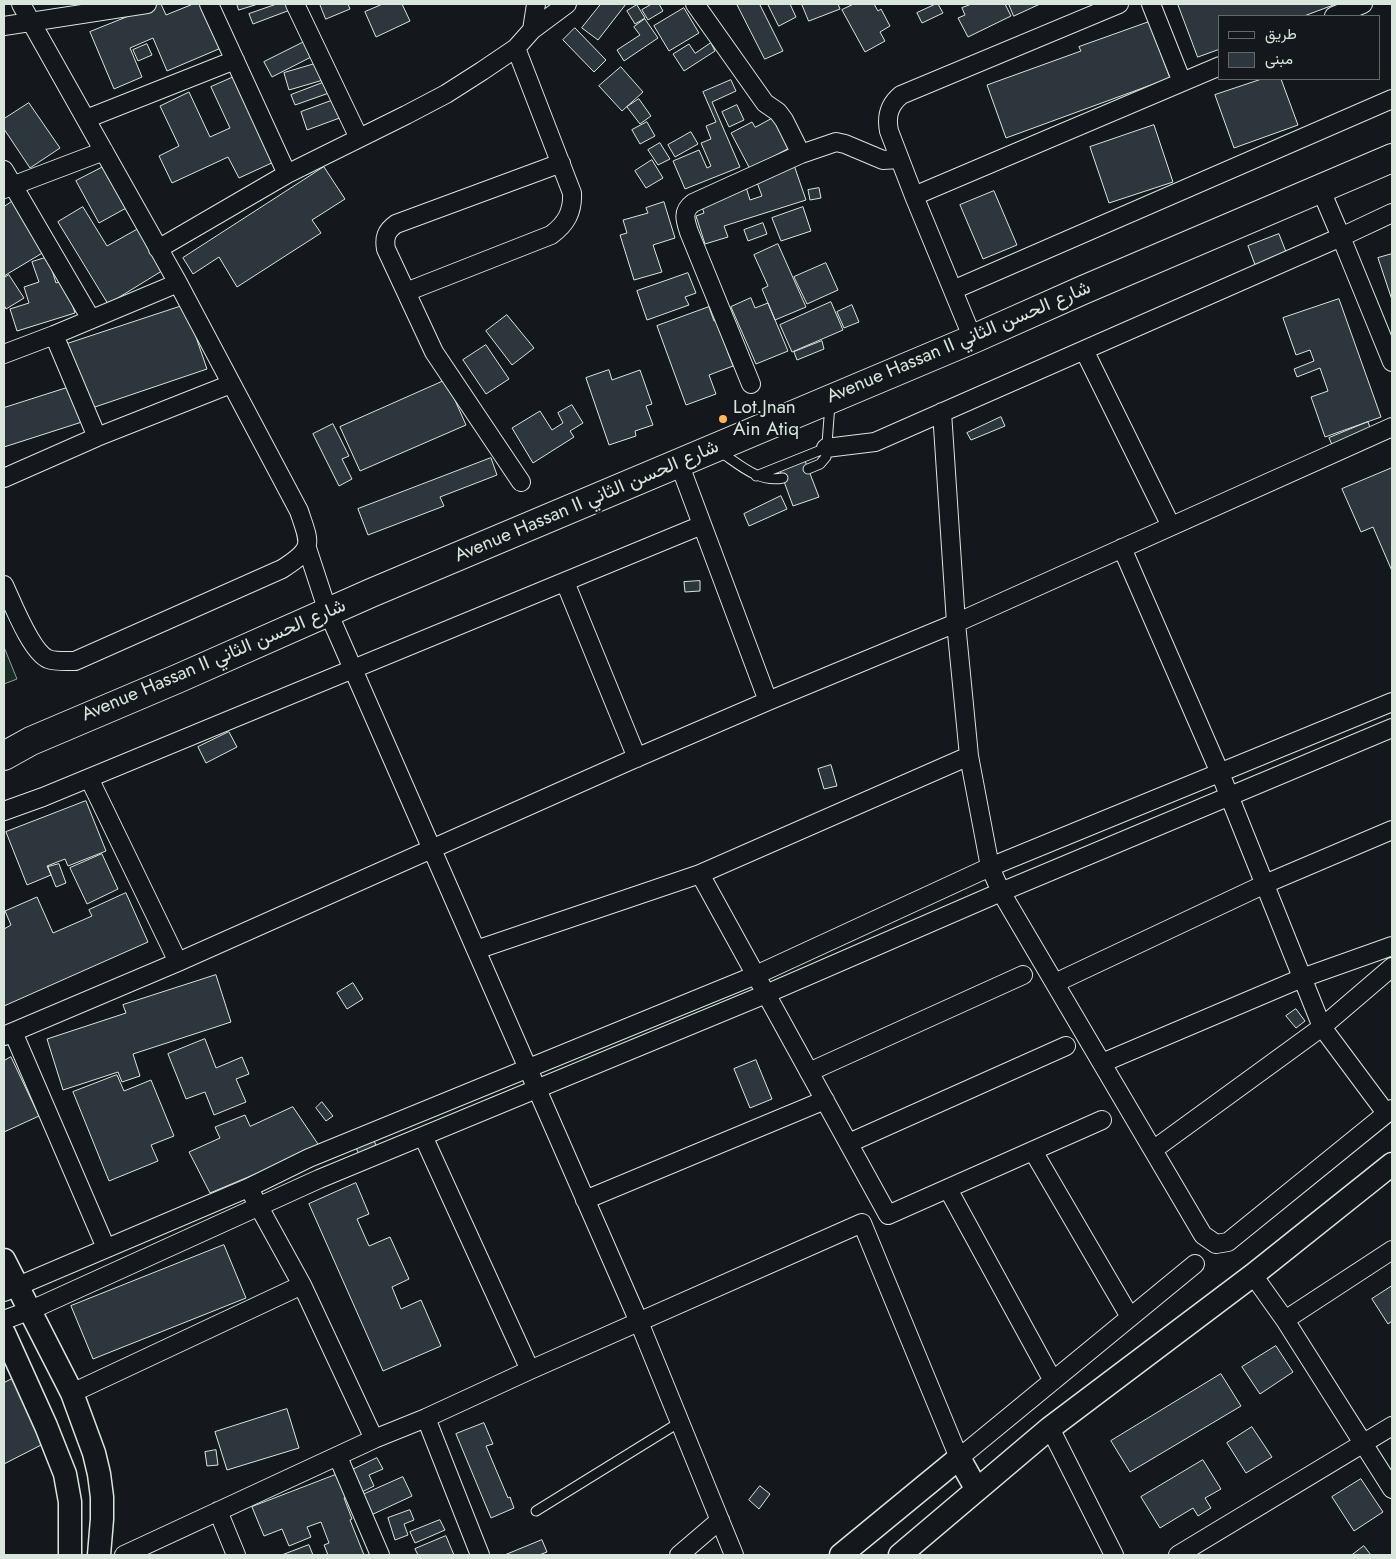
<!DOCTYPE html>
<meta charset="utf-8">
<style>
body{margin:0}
#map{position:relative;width:1396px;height:1559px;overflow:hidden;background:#14181c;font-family:Jost,Vazirmatn,sans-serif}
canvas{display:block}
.frame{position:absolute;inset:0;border:5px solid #d8e6dc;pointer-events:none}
.legend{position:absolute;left:1218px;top:15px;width:162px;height:65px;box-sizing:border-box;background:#14181c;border:1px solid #626a69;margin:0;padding:6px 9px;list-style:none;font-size:15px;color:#d8e6dc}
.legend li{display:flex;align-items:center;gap:10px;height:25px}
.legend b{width:25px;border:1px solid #626a69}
</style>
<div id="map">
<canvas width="1396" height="1559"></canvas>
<div class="frame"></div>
<ul class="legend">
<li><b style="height:6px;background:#14181c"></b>طريق</li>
<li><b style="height:14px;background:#2c363c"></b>مبنى</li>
</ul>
</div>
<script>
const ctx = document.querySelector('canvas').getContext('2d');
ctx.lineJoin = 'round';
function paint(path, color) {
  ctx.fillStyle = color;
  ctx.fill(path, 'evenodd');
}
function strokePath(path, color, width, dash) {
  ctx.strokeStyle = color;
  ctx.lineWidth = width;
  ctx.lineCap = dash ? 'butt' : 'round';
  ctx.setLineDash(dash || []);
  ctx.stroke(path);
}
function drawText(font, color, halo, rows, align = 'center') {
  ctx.font = font + ' Jost,Vazirmatn,sans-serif';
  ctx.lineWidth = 4;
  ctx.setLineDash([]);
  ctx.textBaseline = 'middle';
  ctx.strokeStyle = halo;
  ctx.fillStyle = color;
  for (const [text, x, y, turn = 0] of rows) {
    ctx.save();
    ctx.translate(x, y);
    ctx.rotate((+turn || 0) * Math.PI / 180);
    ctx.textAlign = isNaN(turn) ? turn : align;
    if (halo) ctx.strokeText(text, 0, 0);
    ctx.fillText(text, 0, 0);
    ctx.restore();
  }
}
const green = new Path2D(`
 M 4,647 L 17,679 L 4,684 Z`);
paint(green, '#1a2d24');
strokePath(green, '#939e99', 1);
const building = new Path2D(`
 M 159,4 L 161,4 L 166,15 L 193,4 L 203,4 L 221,48 L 167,71 L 153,38 L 130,48 L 142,77 L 114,89 L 90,32 Z
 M 237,4 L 258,4 L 239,10 Z
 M 277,4 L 288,4 L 290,10 L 253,24 L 249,14 Z
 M 320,4 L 348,4 L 350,9 L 326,19 Z
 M 383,4 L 402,4 L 410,21 L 376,37 L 365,12 Z
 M 601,4 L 626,4 L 598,40 L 582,28 Z
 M 652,4 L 659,4 L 663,11 L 648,20 L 642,10 Z
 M 737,4 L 762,4 L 760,5 L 783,51 L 765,59 Z
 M 768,4 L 790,4 L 796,17 L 779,26 Z
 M 802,4 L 838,4 L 840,9 L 809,21 Z
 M 854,4 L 874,4 L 878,11 L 881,9 L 890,26 L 880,32 L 885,41 L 865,52 L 842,10 Z
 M 936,4 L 938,4 L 943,13 L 922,23 L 917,13 Z
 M 972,4 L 1005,4 L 1011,16 L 968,37 L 958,18 L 965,15 L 962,8 Z
 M 1009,4 L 1040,4 L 1014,16 Z
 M 1178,4 L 1336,4 L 1304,16 L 1220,16 L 1220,49 L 1198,57 Z
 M 637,5 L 645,18 L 635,24 L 627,11 Z
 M 684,8 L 699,33 L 669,51 L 654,26 Z
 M 645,19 L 658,38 L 624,61 L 617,50 L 640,35 L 634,27 Z
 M 1149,22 L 1170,78 L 1006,138 L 987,85 L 1081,51 L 1079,47 Z
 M 575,28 L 606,60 L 594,72 L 563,40 Z
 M 306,41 L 313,56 L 272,77 L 264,62 Z
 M 711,43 L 715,51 L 684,71 L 673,54 L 689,44 L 695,53 Z
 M 147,44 L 152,55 L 138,61 L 133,50 Z
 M 318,63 L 323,80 L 289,90 L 284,73 Z
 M 621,67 L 643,92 L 622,111 L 599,86 Z
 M 236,76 L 276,161 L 239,178 L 228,157 L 172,183 L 159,156 L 179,146 L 160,106 L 189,92 L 210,137 L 230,128 L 211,87 Z
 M 1262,79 L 1281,79 L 1298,125 L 1234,148 L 1215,95 Z
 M 731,80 L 736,91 L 712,102 L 740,167 L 685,189 L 673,161 L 699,150 L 707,168 L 711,166 L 701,143 L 711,139 L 706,126 L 716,122 L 703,92 Z
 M 325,82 L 329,93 L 295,105 L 291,95 Z
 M 339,98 L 345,116 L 307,130 L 301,112 Z
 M 639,99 L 651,116 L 640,124 L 627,107 Z
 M 29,103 L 60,148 L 30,168 L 4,129 L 4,119 Z
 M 737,105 L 744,120 L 729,127 L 722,112 Z
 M 775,117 L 791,147 L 750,169 L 731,133 L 752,122 L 755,127 Z
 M 647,122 L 655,136 L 640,144 L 632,130 Z
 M 1154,125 L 1173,182 L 1109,203 L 1090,147 Z
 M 691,132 L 698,144 L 675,157 L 668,145 Z
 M 660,143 L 670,159 L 658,165 L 648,150 Z
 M 652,160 L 663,178 L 646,188 L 635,171 Z
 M 794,165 L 806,200 L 724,226 L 728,237 L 705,244 L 696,216 L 704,213 L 700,201 L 746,187 L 750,200 L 762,196 L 755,177 Z
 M 105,166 L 128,207 L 99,223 L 76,181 Z
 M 324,167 L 345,199 L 312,220 L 321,233 L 237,287 L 219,257 L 193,274 L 183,258 Z
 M 819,188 L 821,198 L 810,200 L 808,190 Z
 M 994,191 L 1017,245 L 983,259 L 960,205 Z
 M 13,201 L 44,252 L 4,276 L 4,207 Z
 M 664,202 L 675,238 L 653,245 L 662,272 L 634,280 L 620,235 L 627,233 L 623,220 L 648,213 L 646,208 Z
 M 83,207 L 107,246 L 141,227 L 165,269 L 108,304 L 58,222 Z
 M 803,207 L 811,231 L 781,241 L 772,218 Z
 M 763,223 L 767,234 L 748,241 L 744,230 Z
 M 1279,234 L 1288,257 L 1257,270 L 1248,246 Z
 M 778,244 L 806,307 L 775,320 L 762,289 L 768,286 L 754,255 Z
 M 1392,254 L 1392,300 L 1378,258 Z
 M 48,257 L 56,283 L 64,280 L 75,313 L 17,331 L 10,309 L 29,303 L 24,287 L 39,282 L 32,262 Z
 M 826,263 L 838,290 L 807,304 L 794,277 Z
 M 688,273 L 696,293 L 685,297 L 689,305 L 647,320 L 637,291 Z
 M 9,275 L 24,298 L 6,309 L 4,305 L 4,278 Z
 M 751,298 L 755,308 L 768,303 L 788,351 L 756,364 L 731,307 Z
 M 1339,299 L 1381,417 L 1325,437 L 1311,397 L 1328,391 L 1320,368 L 1297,377 L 1294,369 L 1314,361 L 1310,350 L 1296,355 L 1283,318 Z
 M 831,302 L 843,330 L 792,352 L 780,325 Z
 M 185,305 L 207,369 L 89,409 L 67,344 Z
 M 852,305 L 859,322 L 844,328 L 837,312 Z
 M 709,307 L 714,321 L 716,321 L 733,366 L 709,375 L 716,394 L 686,405 L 657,326 Z
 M 507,315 L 534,348 L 512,365 L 486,331 Z
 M 822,341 L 824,349 L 797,360 L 794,352 Z
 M 486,345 L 509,379 L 486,394 L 463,360 Z
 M 609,370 L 612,380 L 640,370 L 652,404 L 646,406 L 653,425 L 635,431 L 636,436 L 609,445 L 586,378 Z
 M 446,380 L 466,425 L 360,471 L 340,427 Z
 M 73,386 L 85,421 L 4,447 L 4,408 Z
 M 572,405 L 583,423 L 570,431 L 574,437 L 533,463 L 512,428 L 540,411 L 552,430 L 563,423 L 558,413 Z
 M 1001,417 L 1005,426 L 971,440 L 967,433 Z
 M 1368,422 L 1372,433 L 1334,449 L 1329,438 Z
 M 333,424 L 349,456 L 342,459 L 352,479 L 339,486 L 313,434 Z
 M 491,458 L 497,475 L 440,497 L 444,506 L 368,535 L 358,509 Z
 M 804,458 L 819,497 L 793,506 L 779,468 Z
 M 1392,468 L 1392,571 L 1373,527 L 1361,532 L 1342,489 Z
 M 781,496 L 787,509 L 749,526 L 744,514 Z
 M 700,581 L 700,591 L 685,592 L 684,582 Z
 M 229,732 L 237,747 L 206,763 L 198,747 Z
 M 831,765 L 837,786 L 824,789 L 818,769 Z
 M 86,801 L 106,851 L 68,866 L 65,859 L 47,866 L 51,875 L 27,885 L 6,832 Z
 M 102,854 L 118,889 L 87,904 L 70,868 Z
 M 59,864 L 66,883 L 56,887 L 48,867 Z
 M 126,893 L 148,942 L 4,1006 L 4,929 L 11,925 L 5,911 L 37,897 L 53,933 L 92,916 L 89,910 Z
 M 216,975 L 231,1022 L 133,1054 L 140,1076 L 122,1082 L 118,1072 L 63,1090 L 47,1039 L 126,1013 L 123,1005 Z
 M 353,983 L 363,999 L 347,1009 L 337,993 Z
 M 1296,1009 L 1305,1021 L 1296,1028 L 1286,1016 Z
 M 205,1039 L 216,1068 L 242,1057 L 249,1074 L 236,1079 L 246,1102 L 214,1115 L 205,1092 L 186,1099 L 168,1054 Z
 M 11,1057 L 39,1116 L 4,1132 L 4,1061 Z
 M 756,1060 L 772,1099 L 750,1108 L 734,1069 Z
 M 117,1075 L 124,1091 L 151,1080 L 174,1136 L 151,1145 L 158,1161 L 109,1181 L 73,1092 Z
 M 322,1102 L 333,1116 L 326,1121 L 316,1108 Z
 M 293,1107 L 320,1147 L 210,1193 L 189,1152 L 220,1138 L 215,1127 L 245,1115 L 250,1126 Z
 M 371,1135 L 376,1145 L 359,1154 L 354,1144 Z
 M 356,1183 L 369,1214 L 357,1219 L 369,1246 L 390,1237 L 409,1279 L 392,1287 L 401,1309 L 421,1300 L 441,1346 L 383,1371 L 309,1204 Z
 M 224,1245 L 246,1298 L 93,1359 L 71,1306 Z
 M 1392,1286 L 1392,1321 L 1388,1324 L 1372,1299 Z
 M 1276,1346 L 1293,1372 L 1260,1394 L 1242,1367 Z
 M 1221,1374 L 1241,1406 L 1130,1472 L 1111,1441 Z
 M 12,1379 L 45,1443 L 4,1464 L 4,1383 Z
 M 287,1409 L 299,1448 L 227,1470 L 215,1432 Z
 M 484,1423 L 493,1444 L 486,1446 L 508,1498 L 510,1497 L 514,1508 L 491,1518 L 456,1434 Z
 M 1252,1427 L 1272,1457 L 1246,1473 L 1227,1443 Z
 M 216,1450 L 218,1465 L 207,1466 L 205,1452 Z
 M 377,1458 L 383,1469 L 369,1475 L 374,1486 L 360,1493 L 350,1471 Z
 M 1203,1460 L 1221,1489 L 1205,1498 L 1211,1508 L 1198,1516 L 1193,1508 L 1160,1528 L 1141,1497 Z
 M 338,1474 L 347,1497 L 344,1498 L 352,1519 L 350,1520 L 364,1555 L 328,1555 L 324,1545 L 329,1543 L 321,1522 L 307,1527 L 311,1537 L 289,1546 L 282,1529 L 264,1536 L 252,1507 Z
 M 403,1477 L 412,1496 L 369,1516 L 360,1496 Z
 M 1361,1479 L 1383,1512 L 1354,1531 L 1332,1497 Z
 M 760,1486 L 770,1494 L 759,1509 L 749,1500 Z
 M 410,1510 L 414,1520 L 404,1524 L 408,1535 L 395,1540 L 388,1518 Z
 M 440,1520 L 445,1530 L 415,1543 L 410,1532 Z
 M 446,1536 L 454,1555 L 418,1555 L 415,1549 Z
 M 542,1540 L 547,1552 L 539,1555 L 505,1555 Z
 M 309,1545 L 313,1555 L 282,1555 Z
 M 1364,1546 L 1371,1555 L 1352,1555 Z`);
paint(building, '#2c363c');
strokePath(building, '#d8e6dc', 1);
const service = new Path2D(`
 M 719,451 C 739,464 758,483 783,478
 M 808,469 L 820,464 L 826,457 L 830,404
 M 756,476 L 826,448
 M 536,1511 L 680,1422`);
const minor = new Path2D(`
 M 209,4 L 287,174
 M 295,4 L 359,138
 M 695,4 L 765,103 L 778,112 L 784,120 L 801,154
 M 1151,4 L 1182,82
 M 1334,16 L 1363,4
 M 4,26 L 147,4
 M 532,30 L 567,4
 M 86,119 L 235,60
 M 4,170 L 91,319
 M 4,189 L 104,151
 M 914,196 L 1220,66
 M 1392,213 L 1341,237 L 1392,362
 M 158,249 L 287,174 L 406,115 L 446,94 L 482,71 L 516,48 L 532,30 L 536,4
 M 953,290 L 1392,99
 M 406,292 L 551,235 C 566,224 573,212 572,193 L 516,48
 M 54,335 L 97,437
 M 973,339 L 914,196 L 889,131 C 886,116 889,105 901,95 L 1119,4
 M 1084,350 L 1171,526
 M 4,354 L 54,335 L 178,283
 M 751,384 L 689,232 C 685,220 682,211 693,203 L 801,154 L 836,142 L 845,144 L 883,160 L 899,159
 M 942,412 L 956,623 L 969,756 L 990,867 L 1001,892 L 1203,1235 L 1216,1244 L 1228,1242 L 1392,1109
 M 826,448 L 875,442 L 1341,237 L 1320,188
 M 679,463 L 768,701
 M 4,478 L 97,437 L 231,384
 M 521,482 L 434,352 L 386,249 C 384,238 386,231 396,224 L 561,163
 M 307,548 L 328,612 L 639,1322 L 734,1555
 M 1122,548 L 1220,773 L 1322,1027 L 1386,1113
 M 565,582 L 637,758
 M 4,585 C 12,602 31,652 48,659 C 56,662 67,661 75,661 L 282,569 C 315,548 310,544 299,511 L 178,283 L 21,4
 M 969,756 L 700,874 L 888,1215 L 1102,1120
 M 89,778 L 178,962
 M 4,811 L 43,797 L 702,525
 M 476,950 L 700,874
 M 1055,983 L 1265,884 L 1392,830
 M 13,1032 L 178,962 L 629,761 L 768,701 L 956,623 L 1392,427
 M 4,1036 L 13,1032 L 106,1248
 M 1102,1063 L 1302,978 L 1392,946
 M 809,1072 L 1023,975
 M 423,1136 L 530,1370
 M 849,1143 L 1066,1046
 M 1153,1150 L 1322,1027 L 1392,967
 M 1033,1151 L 1130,1317
 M 948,1189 L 1053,1381
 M 253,1196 L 302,1285 L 374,1439
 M 585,1200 L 825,1100
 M 1253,1275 L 1285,1320 L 1392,1489
 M 4,1292 L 248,1188 L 309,1158 L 756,975 L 990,867 L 1392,702
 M 4,1320 L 31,1310 L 319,1179 L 766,994 L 1001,892 L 1392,728
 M 1285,1320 L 1392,1250
 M 72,1393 L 302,1285
 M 426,1418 L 480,1555
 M 1050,1428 L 1114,1555
 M 338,1457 L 380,1555
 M 218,1511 L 236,1555
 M 124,1555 L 374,1439 L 426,1418 L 530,1370 L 862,1223 L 959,1458 L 1195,1264
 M 679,1555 L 720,1520
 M 1178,1555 L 1392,1426`);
const tertiary = new Path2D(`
 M 4,1260 L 72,1393 L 94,1453 L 99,1474 L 102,1497 L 102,1519 L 99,1555
 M 4,1333 L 46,1426 L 65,1474 L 70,1502 L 70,1555
 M 841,1555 L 959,1458 L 977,1490
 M 900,1555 L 1050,1428 L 1253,1275 L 1392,1164`);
const primary = new Path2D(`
 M 4,756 L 31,741 L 177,679 L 371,593 L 973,339 L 1083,290 L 1392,158`);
strokePath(service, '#d8e6dc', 11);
strokePath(minor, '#d8e6dc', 20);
strokePath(tertiary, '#d8e6dc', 25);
strokePath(primary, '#d8e6dc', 30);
strokePath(service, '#14181c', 9);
strokePath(minor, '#14181c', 18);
strokePath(tertiary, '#14181c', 22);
strokePath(primary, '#14181c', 28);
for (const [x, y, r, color] of [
 [723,419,5,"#ffb74d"]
]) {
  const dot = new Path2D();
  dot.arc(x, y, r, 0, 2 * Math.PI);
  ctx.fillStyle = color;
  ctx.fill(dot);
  strokePath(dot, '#14181c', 2);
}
drawText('19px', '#d8e6dc', '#14181c', [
 ["Avenue Hassan II شارع الحسن الثاني",959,343,-23],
 ["Avenue Hassan II شارع الحسن الثاني",587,502,-23],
 ["Avenue Hassan II شارع الحسن الثاني",214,661,-23]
]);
drawText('19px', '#d8e6dc', '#14181c', [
 ["Lot.Jnan",733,408],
 ["Ain Atiq",733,430]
], 'left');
</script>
